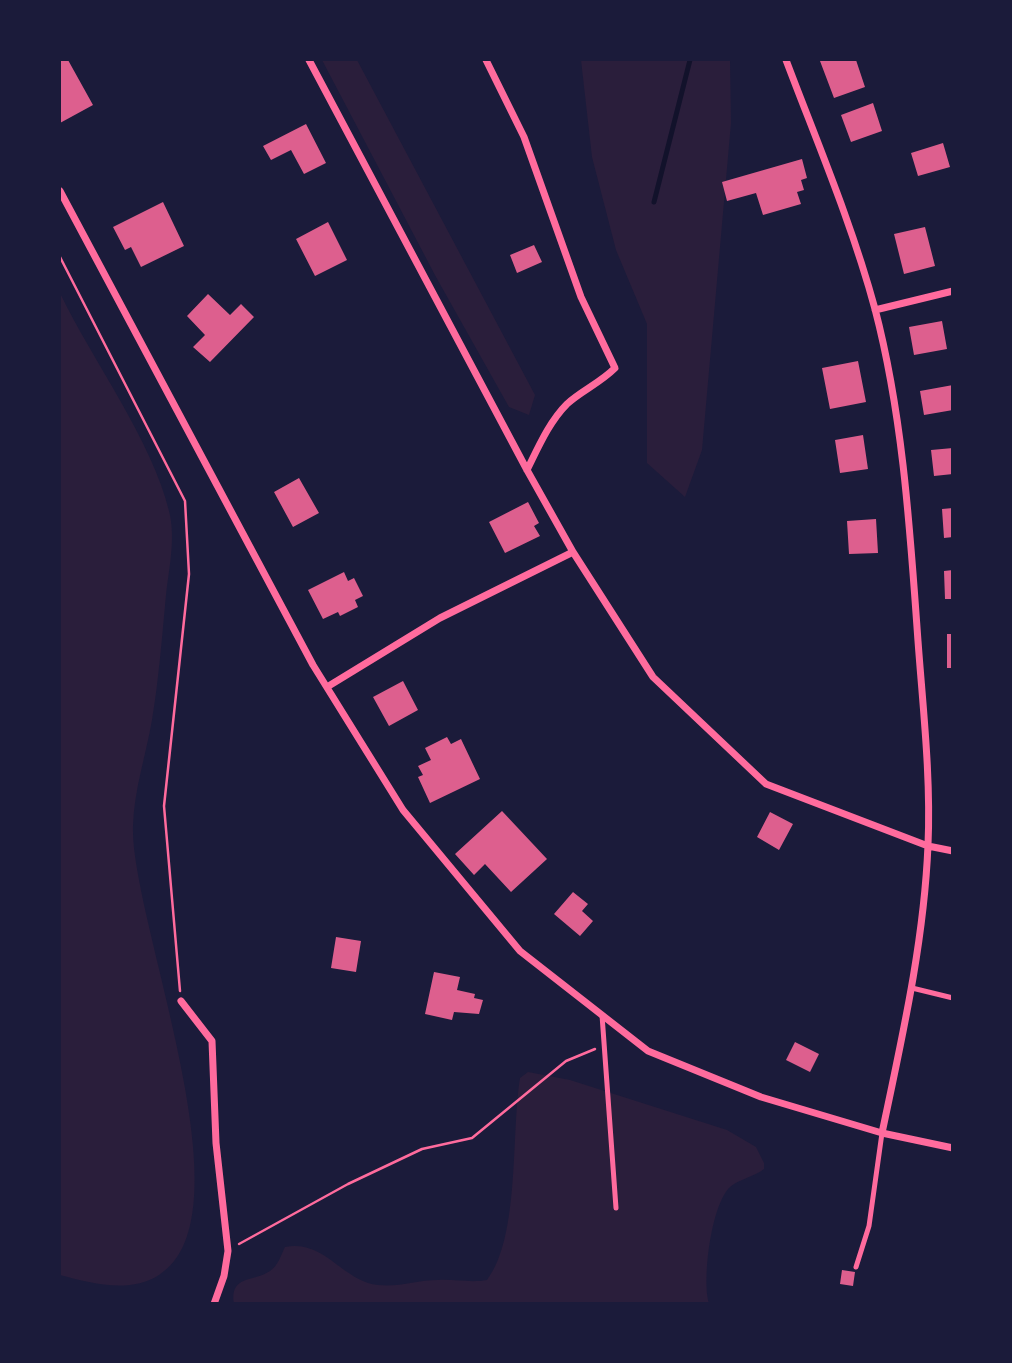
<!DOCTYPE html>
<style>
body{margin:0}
#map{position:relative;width:1012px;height:1363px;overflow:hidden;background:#1b1b3a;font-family:"Libre Baskerville",serif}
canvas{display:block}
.frame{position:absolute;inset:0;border:61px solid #1b1b3a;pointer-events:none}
</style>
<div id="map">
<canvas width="1012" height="1363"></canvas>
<div class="frame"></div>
</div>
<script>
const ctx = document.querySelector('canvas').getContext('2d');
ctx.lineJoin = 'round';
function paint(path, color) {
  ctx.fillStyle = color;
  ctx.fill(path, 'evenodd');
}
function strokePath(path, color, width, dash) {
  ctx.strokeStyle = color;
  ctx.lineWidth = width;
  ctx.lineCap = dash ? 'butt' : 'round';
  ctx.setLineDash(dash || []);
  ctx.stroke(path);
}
paint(new Path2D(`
 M 322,60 L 357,60 L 535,395 L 529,415 L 509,407 L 436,277 Z
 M 581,60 L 730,60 L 731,123 L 702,450 L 685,497 L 647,463 L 647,324 L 616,250 L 592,157 Z
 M 60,293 C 92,360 152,440 169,511 C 176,538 169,568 166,595 C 162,637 159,678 152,720 C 146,755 134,790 133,826 C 130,919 254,1216 159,1275 C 129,1294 91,1283 60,1275 Z
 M 528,1072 L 570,1080 L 727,1130 L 756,1147 L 764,1163 L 764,1169 C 754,1177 739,1179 730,1187 C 711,1205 702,1280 709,1303 L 234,1304 C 229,1275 254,1282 270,1271 C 278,1266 281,1255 285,1247 C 321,1240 338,1273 368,1283 C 393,1290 414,1280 438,1280 C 455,1279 470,1283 487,1280 C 520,1237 511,1133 520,1078 Z`), '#2a1e3b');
strokePath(new Path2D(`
 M 654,202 L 690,60`), '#12122b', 5);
paint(new Path2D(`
 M 60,60 L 68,60 L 93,105 L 60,123 Z
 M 856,60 L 865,87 L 834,98 L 820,61 Z
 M 873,103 L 882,131 L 851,142 L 841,115 Z
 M 306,124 L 326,163 L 304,174 L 291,150 L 271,160 L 263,146 Z
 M 943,143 L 950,167 L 918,176 L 911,153 Z
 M 802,159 L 807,178 L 801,180 L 804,190 L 797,192 L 801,204 L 763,215 L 756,193 L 727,201 L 722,182 Z
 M 163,202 L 184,246 L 141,267 L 131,247 L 125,250 L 113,227 Z
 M 328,222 L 347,260 L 315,276 L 296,239 Z
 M 925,227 L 935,266 L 904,274 L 894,234 Z
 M 534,245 L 542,262 L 517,273 L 510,255 Z
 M 208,294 L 230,315 L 241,304 L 254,317 L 210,362 L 193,347 L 205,335 L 187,316 Z
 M 942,321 L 947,349 L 914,355 L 909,327 Z
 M 858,361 L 866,402 L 830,409 L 822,368 Z
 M 953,385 L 953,410 L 924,415 L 920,391 Z
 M 863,435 L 868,469 L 840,473 L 835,440 Z
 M 953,448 L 953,474 L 934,476 L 931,450 Z
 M 299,478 L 319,513 L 293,527 L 274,492 Z
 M 528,502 L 539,523 L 534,526 L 540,536 L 505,553 L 489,522 Z
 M 953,508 L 953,537 L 944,538 L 942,509 Z
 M 876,519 L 878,553 L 849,554 L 847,521 Z
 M 953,570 L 953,599 L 945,599 L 944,571 Z
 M 344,572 L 348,581 L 354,578 L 363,596 L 355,600 L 358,607 L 340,616 L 338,612 L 323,619 L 308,590 Z
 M 947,634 L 953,634 L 953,668 L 947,668 Z
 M 403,681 L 418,710 L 389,726 L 373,697 Z
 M 447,737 L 451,744 L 461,739 L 480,779 L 430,803 L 418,777 L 423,775 L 418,766 L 431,760 L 425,748 Z
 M 502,811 L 547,859 L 511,892 L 485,864 L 474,875 L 455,854 Z
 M 770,812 L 793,824 L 779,850 L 757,837 Z
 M 573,892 L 588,904 L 582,911 L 593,921 L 580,936 L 554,914 Z
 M 336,937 L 361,941 L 356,972 L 331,968 Z
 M 434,972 L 460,977 L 457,990 L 475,994 L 474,998 L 483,1000 L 479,1014 L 454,1012 L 452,1020 L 425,1014 Z
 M 795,1042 L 819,1054 L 810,1072 L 786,1060 Z
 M 842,1270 L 855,1272 L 853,1286 L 840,1284 Z`), '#dd5f8e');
strokePath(new Path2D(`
 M 60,257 L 185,501 L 189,574 L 164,806 L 180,991
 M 239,1244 L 348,1184 L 422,1149 L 472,1138 L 566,1061 L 595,1049`), '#ff6b9d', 2.5);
strokePath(new Path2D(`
 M 912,988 L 953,998
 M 602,1015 L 616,1208
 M 856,1267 L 869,1226 L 882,1133`), '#ff6b9d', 5);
strokePath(new Path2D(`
 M 309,60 L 527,470 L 573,552 L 653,677 L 766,784 L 928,846 L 953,851
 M 486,60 L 524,137 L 581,297 L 615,368 C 600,383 581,391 567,404 C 549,422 538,448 527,470
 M 786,60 C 817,142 852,224 875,309 C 903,416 910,530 918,641 C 923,709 931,777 928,845 C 924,942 902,1038 882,1133
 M 60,191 L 313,665 L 403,810 L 520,951 L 648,1051 L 761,1097 L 882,1133 L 953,1148
 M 875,310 L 953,291
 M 327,687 L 440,618 L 573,552
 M 181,1001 L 212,1041 L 216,1143 L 228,1251 L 224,1276 L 214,1304`), '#ff6b9d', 7);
</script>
